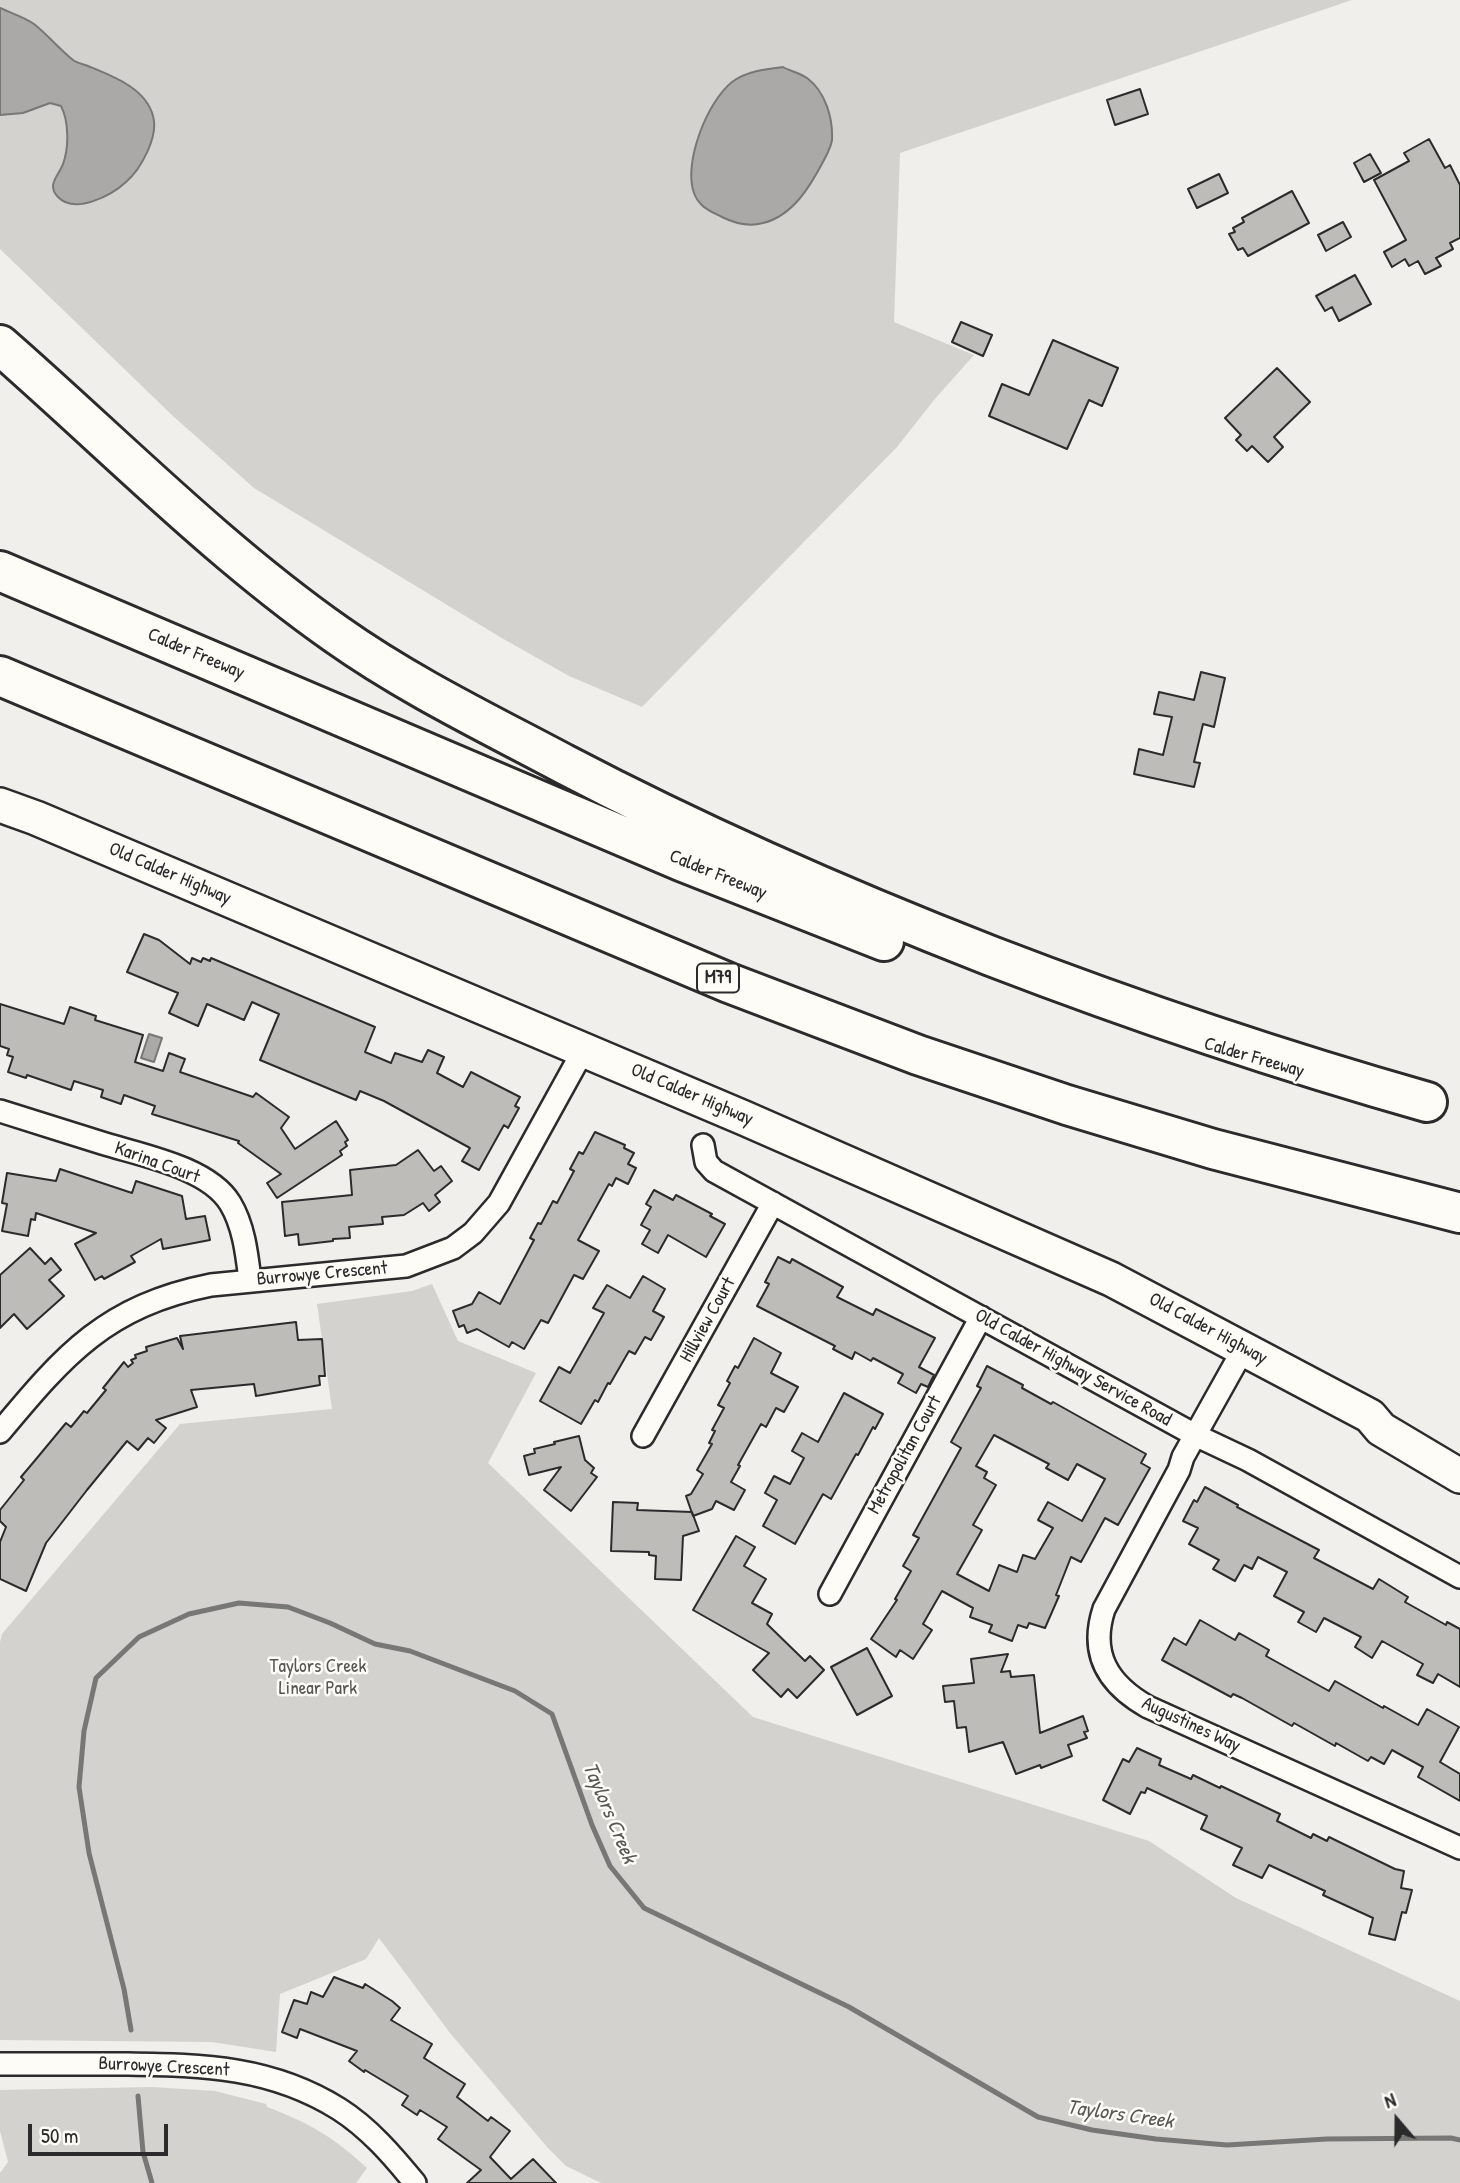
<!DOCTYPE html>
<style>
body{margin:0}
#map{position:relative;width:1460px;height:2183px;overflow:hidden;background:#f0efeb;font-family:"Patrick Hand",sans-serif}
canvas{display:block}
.north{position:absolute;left:1362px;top:2085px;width:70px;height:70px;-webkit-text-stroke:5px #fdfcf7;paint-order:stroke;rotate:340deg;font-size:19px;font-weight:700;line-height:28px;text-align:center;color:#2b2b2b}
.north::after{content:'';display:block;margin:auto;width:24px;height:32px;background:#2b2b2b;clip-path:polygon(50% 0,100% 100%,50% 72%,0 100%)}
.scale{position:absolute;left:28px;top:2124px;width:140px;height:32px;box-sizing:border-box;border:4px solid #2b2b2b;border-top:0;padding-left:9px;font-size:21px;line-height:24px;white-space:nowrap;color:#2b2b2b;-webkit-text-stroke:5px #fdfcf7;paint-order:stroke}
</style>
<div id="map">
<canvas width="1460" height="2183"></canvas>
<div class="north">N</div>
<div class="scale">50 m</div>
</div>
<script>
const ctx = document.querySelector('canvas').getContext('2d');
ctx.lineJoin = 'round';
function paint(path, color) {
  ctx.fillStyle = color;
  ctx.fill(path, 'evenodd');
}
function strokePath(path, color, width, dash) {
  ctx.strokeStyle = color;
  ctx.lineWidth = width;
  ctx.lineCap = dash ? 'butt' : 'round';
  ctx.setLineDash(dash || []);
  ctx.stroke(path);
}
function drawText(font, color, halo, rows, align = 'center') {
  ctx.font = font + ' "Patrick Hand",sans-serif';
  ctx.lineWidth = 5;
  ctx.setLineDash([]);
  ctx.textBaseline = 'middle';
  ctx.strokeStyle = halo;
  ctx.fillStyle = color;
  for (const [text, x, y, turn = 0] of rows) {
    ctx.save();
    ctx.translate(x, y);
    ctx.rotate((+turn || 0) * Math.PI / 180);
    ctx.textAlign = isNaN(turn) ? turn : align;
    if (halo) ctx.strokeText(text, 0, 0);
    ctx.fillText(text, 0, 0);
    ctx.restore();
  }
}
paint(new Path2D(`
 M 0,0 L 1352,0 L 900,153 L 894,322 L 974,355 L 934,400 L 897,447 L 642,707 L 569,676 L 500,637 L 254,488 L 173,416 L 0,249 Z
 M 432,1284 L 458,1341 L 536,1373 L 488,1463 L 753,1717 L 1149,1841 L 1236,1898 L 1460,2001 L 1460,2183 L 601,2183 L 566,2166 L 548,2148 L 450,2033 L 379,1938 L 366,1959 L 280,1994 L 276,2052 L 212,2042 L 0,2040 L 0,1642 L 2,1634 L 180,1424 L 332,1409 L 317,1304 L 412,1291 Z
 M 152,2087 L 215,2091 L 266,2104 L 267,2107 C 308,2122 335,2138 367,2168 L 356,2183 L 0,2183 L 0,2173 L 8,2162 L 0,2131 L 0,2090 Z`), '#d3d2cf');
const water = new Path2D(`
 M 0,8 C 11,13 24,17 34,24 C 48,35 59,49 73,60 C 77,63 83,64 88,66 C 112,76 146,88 153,116 C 159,136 141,169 126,182 C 112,195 75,215 58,197 C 46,185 59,175 63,164 C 69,148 69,121 61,106 L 50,103 L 23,113 L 0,115 Z
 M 783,67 C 790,71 800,73 807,78 C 826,92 833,119 832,140 C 831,147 827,154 824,160 C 811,185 793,216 763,223 C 749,227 734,223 722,217 C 710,211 699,207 694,193 C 683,163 707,102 732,82 C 747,71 766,69 783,67 Z
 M 149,1034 L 162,1038 L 154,1062 L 141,1058 Z`);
paint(water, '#aaa9a7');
strokePath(water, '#777775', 2);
strokePath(new Path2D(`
 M 131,2030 L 124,1989 L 89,1853 L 79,1787 L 84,1731 L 96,1678 L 139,1637 L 189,1614 L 239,1603 L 288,1607 L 330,1623 L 375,1644 L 410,1651 L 515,1691 L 552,1714 L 592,1825 L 610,1866 L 644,1908 L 849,2007 L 1038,2117 L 1092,2130 L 1156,2139 L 1227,2145 L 1327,2139 L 1451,2138 L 1460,2140
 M 138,2096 L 143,2152 L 152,2183`), '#777775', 5);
const building = new Path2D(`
 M 1140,89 L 1148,114 L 1115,125 L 1107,100 Z
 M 1429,139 L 1445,168 L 1450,165 L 1460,185 L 1460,238 L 1450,243 L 1453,249 L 1436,258 L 1441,266 L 1425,274 L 1418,261 L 1409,266 L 1405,259 L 1392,267 L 1384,252 L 1406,240 L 1374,180 L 1409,161 L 1404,153 Z
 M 1370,154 L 1381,173 L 1364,182 L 1354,163 Z
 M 1219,174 L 1228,193 L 1197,208 L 1188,189 Z
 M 1292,191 L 1309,223 L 1248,256 L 1243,248 L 1238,250 L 1229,234 L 1235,232 L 1233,228 L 1244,222 L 1242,218 Z
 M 1343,222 L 1351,237 L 1326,251 L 1318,235 Z
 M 1355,275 L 1371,304 L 1339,321 L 1332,307 L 1325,311 L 1316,296 Z
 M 961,322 L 992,335 L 983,356 L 952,342 Z
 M 1053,340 L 1118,368 L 1102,406 L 1089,400 L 1067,449 L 989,416 L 1002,384 L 1029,395 Z
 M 1277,368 L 1310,402 L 1274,437 L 1283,447 L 1268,462 L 1252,446 L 1247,451 L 1236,440 L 1241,435 L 1225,418 Z
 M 1201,672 L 1225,678 L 1214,727 L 1203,724 L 1194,762 L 1200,763 L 1194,787 L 1134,774 L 1139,749 L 1163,755 L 1172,717 L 1154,714 L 1159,692 L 1194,700 Z
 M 144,934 L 159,940 L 190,964 L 192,958 L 201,962 L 203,958 L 210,961 L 211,958 L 375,1027 L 365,1052 L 391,1063 L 395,1053 L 422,1062 L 428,1050 L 444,1057 L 437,1073 L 463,1087 L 471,1072 L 520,1097 L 515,1106 L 519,1108 L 508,1128 L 504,1125 L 479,1170 L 462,1161 L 470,1148 L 384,1101 L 360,1091 L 356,1100 L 260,1060 L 279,1014 L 252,1002 L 244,1020 L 207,1004 L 198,1026 L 169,1013 L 178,993 L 127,972 Z
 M 0,1004 L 64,1024 L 70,1007 L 96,1016 L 95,1020 L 143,1035 L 135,1062 L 163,1071 L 169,1053 L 185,1059 L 180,1072 L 253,1097 L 256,1093 L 289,1117 L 281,1128 L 295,1149 L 336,1121 L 348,1140 L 345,1142 L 347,1146 L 340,1151 L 342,1155 L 277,1198 L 267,1183 L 281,1174 L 238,1143 L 239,1141 L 152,1114 L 155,1106 L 124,1095 L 121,1104 L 101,1097 L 103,1090 L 74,1081 L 71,1090 L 27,1075 L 26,1078 L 8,1072 L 13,1057 L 7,1055 L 9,1049 L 0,1046 Z
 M 595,1132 L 625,1145 L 624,1148 L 634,1153 L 628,1164 L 636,1168 L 628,1184 L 616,1178 L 612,1186 L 609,1184 L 578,1240 L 599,1251 L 583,1279 L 574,1275 L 548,1323 L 541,1320 L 524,1349 L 512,1342 L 509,1347 L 477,1329 L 467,1333 L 464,1325 L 459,1327 L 453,1311 L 472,1304 L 479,1292 L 500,1304 L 534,1240 L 530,1238 L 538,1223 L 541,1224 L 553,1201 L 557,1203 L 574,1171 L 570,1169 L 579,1152 L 583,1154 Z
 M 418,1150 L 434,1171 L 441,1166 L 452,1181 L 435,1195 L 440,1202 L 429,1211 L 423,1203 L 404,1215 L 382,1217 L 383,1224 L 349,1227 L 350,1238 L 333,1239 L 333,1241 L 299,1245 L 298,1234 L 285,1236 L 282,1202 L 352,1195 L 350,1170 L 396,1165 Z
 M 60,1169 L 132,1193 L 136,1181 L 182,1196 L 186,1219 L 205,1216 L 210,1240 L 163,1249 L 161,1239 L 131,1256 L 135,1262 L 104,1279 L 102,1276 L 95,1280 L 75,1244 L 96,1233 L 36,1213 L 35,1220 L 31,1219 L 28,1236 L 2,1231 L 7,1204 L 2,1203 L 7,1173 L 56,1181 Z
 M 654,1190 L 673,1200 L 676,1195 L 712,1214 L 710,1216 L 725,1224 L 706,1257 L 668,1235 L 658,1253 L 642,1244 L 650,1230 L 641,1225 L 651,1207 L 646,1204 Z
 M 30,1248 L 45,1264 L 51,1258 L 61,1270 L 49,1280 L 64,1296 L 27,1329 L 14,1314 L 0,1328 L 0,1275 Z
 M 778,1257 L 790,1263 L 792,1259 L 843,1287 L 837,1297 L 873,1315 L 876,1309 L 935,1338 L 919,1367 L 934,1375 L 928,1387 L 921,1384 L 916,1393 L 898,1383 L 903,1374 L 873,1358 L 871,1361 L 855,1352 L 852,1359 L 833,1349 L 835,1346 L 757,1306 L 769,1284 L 765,1282 Z
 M 643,1276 L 665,1289 L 653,1311 L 664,1317 L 651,1340 L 645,1337 L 635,1354 L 629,1351 L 610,1384 L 608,1383 L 598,1402 L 595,1400 L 581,1424 L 540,1401 L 559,1367 L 570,1373 L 604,1313 L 593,1308 L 607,1285 L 630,1298 Z
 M 296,1322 L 298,1340 L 322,1339 L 325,1376 L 319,1376 L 320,1385 L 256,1396 L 254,1384 L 191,1390 L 197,1407 L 156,1420 L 166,1428 L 154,1443 L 148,1438 L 138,1450 L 127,1441 L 87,1490 L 46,1543 L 26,1591 L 0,1579 L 0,1542 L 6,1527 L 0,1521 L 0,1510 L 24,1480 L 21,1477 L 37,1458 L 66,1423 L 71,1427 L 84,1411 L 87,1413 L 106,1390 L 103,1388 L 124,1362 L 128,1367 L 133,1363 L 131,1360 L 136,1358 L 135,1355 L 147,1351 L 146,1347 L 177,1338 L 183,1349 L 180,1336 Z
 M 754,1338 L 781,1353 L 771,1373 L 798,1387 L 784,1412 L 776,1408 L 766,1427 L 761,1424 L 738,1465 L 740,1466 L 731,1482 L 745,1490 L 734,1510 L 716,1501 L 712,1509 L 693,1516 L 686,1496 L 691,1494 L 703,1474 L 697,1470 L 712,1444 L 709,1443 L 715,1431 L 712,1430 L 724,1408 L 718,1405 L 730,1383 L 727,1381 L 735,1366 L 738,1368 Z
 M 987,1366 L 1023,1385 L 1022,1388 L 1051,1404 L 1053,1402 L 1146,1454 L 1141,1463 L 1150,1468 L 1118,1525 L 1105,1518 L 1081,1562 L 1071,1557 L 1056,1595 L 1059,1596 L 1045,1628 L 1029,1623 L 1027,1628 L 1018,1625 L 1012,1641 L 989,1632 L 992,1625 L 970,1617 L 973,1608 L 942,1591 L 923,1624 L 932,1630 L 913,1659 L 900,1650 L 896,1657 L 871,1639 L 897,1600 L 895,1599 L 911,1571 L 903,1566 L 919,1538 L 913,1535 L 961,1448 L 951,1442 L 981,1388 L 977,1386 ZM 994,1435 L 1049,1464 L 1046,1468 L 1068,1480 L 1077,1464 L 1105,1479 L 1082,1521 L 1048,1502 L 1038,1520 L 1053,1528 L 1035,1559 L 1023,1555 L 1017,1572 L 999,1565 L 989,1591 L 957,1574 L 982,1530 L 973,1525 L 996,1485 L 984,1478 L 987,1472 L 976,1466 Z
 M 844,1393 L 883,1414 L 875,1429 L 873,1427 L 858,1455 L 856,1454 L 831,1499 L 823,1494 L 795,1544 L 763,1526 L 777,1500 L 765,1493 L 774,1476 L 790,1484 L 804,1458 L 792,1451 L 802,1433 L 818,1442 Z
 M 579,1436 L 585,1460 L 594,1468 L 591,1473 L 597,1477 L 571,1511 L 544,1490 L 561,1467 L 529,1475 L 524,1456 L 535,1453 L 534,1449 L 555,1444 L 554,1442 Z
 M 1205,1487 L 1238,1505 L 1237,1507 L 1319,1550 L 1314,1558 L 1373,1589 L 1379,1579 L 1408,1597 L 1405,1602 L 1446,1625 L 1447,1622 L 1460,1629 L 1460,1687 L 1438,1674 L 1433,1683 L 1417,1675 L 1423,1664 L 1382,1641 L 1372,1658 L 1355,1647 L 1361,1637 L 1324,1618 L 1316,1632 L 1298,1622 L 1304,1612 L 1274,1596 L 1287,1572 L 1258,1557 L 1252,1569 L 1244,1565 L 1235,1581 L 1213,1569 L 1219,1560 L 1189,1544 L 1198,1528 L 1183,1521 L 1194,1500 L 1197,1502 Z
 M 613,1502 L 638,1503 L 637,1510 L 692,1512 L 699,1531 L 683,1536 L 681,1580 L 655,1579 L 656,1556 L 649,1555 L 649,1552 L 611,1551 Z
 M 736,1536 L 755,1547 L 744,1566 L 766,1579 L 752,1603 L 772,1614 L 767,1624 L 805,1661 L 810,1656 L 824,1670 L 797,1698 L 788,1689 L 781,1697 L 753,1670 L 769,1653 L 693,1610 Z
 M 1200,1620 L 1235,1640 L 1239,1633 L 1269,1650 L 1266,1656 L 1329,1691 L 1335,1681 L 1383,1708 L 1384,1706 L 1418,1725 L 1427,1709 L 1459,1727 L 1440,1762 L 1460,1774 L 1460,1801 L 1418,1777 L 1423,1767 L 1392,1750 L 1384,1764 L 1371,1757 L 1368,1761 L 1336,1743 L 1335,1746 L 1294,1723 L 1292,1726 L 1242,1698 L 1233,1694 L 1231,1697 L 1162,1660 L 1174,1638 L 1186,1645 Z
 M 867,1648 L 892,1696 L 857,1715 L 831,1667 Z
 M 1008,1654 L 1001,1672 L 1010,1671 L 1011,1677 L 1034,1675 L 1040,1733 L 1083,1716 L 1088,1731 L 1084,1732 L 1087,1738 L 1068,1745 L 1072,1756 L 1041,1768 L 1040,1765 L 1016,1774 L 1003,1742 L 969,1752 L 966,1727 L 957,1728 L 954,1701 L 945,1702 L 943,1686 L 974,1683 L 971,1659 Z
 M 1137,1748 L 1161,1759 L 1159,1765 L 1191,1779 L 1193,1775 L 1220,1788 L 1221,1786 L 1280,1814 L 1277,1821 L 1311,1838 L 1313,1834 L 1327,1841 L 1329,1837 L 1395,1869 L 1404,1871 L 1401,1888 L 1412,1890 L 1406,1913 L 1402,1912 L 1395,1940 L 1369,1934 L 1373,1918 L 1323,1895 L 1325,1891 L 1269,1865 L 1262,1878 L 1233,1865 L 1242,1848 L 1201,1829 L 1207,1816 L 1147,1788 L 1145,1793 L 1141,1792 L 1130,1814 L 1103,1800 L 1123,1759 L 1129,1762 Z
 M 334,1977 L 363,1988 L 365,1984 L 392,2001 L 400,2008 L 391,2020 L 432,2044 L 424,2058 L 465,2084 L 457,2097 L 488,2121 L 491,2117 L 510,2131 L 490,2157 L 511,2179 L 533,2159 L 556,2183 L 467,2183 L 481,2170 L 438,2139 L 447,2127 L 420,2110 L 417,2115 L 402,2105 L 408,2096 L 365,2070 L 364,2072 L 349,2061 L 357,2051 L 300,2029 L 297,2038 L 282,2032 L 294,2000 L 307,2004 L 311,1992 L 323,1997 Z`);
paint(building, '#bdbcb8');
strokePath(building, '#2b2b2b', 2);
const minor = new Path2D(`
 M 0,1111 C 34,1122 68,1132 102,1143 C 140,1155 208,1167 230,1203 C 244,1226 247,1255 250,1280
 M 703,1145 L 706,1162 L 714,1171 L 1195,1435 L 1248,1460 L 1460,1577
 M 1244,1348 L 1183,1457 L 1179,1470 L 1104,1609 C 1089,1655 1109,1685 1148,1707 L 1460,1848
 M 0,1432 C 65,1354 106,1306 211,1285 L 406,1266 L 453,1248 L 473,1233 L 499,1203 L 584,1049
 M 643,1436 L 773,1203
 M 830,1594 L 981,1317
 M 0,2064 C 43,2064 85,2064 128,2064 C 204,2065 272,2067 339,2109 C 369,2128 393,2156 415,2183`);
const primary = new Path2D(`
 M 0,805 L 36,818 L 744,1118 L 1111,1279 L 1370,1416 L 1381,1429 L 1460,1476`);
const motorway = new Path2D(`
 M 0,345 C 111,442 215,549 336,634 C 408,685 487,723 564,764 C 703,837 845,899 991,956 C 1134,1011 1279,1060 1427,1102
 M 0,571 L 681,861 L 884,941
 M 0,676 L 729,983 L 918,1055 L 1067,1105 L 1213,1149 L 1460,1213`);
strokePath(minor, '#2b2b2b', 26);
strokePath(primary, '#2b2b2b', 38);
strokePath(motorway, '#2b2b2b', 44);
strokePath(minor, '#fdfcf7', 21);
strokePath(primary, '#fdfcf7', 33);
strokePath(motorway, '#fdfcf7', 38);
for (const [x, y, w] of [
 [718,978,42]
]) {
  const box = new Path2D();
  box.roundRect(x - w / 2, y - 14.5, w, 29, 5);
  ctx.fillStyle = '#fdfcf7';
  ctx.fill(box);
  strokePath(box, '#2b2b2b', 2);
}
drawText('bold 18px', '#2b2b2b', null, [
 ["M79",718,978]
]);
drawText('19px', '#2b2b2b', '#fdfcf7', [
 ["Calder Freeway",196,654,23],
 ["Old Calder Highway",170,874,23],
 ["Calder Freeway",718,875,22],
 ["Calder Freeway",1254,1058,16],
 ["Old Calder Highway",692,1095,23],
 ["Karina Court",157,1163,20],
 ["Burrowye Crescent",322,1274,-5],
 ["Hillview Court",708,1320,-61],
 ["Old Calder Highway",1208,1329,28],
 ["Old Calder Highway Service Road",1073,1368,29],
 ["Metropolitan Court",905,1455,-61],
 ["Augustines Way",1191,1725,25],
 ["Burrowye Crescent",164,2067,3]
]);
drawText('19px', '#555554', '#fdfcf7', [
 ["Taylors Creek",318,1667],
 ["Linear Park",318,1689]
]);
drawText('italic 21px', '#575756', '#fdfcf7', [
 ["Taylors Creek",609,1813,67],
 ["Taylors Creek",1120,2115,8]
]);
</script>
